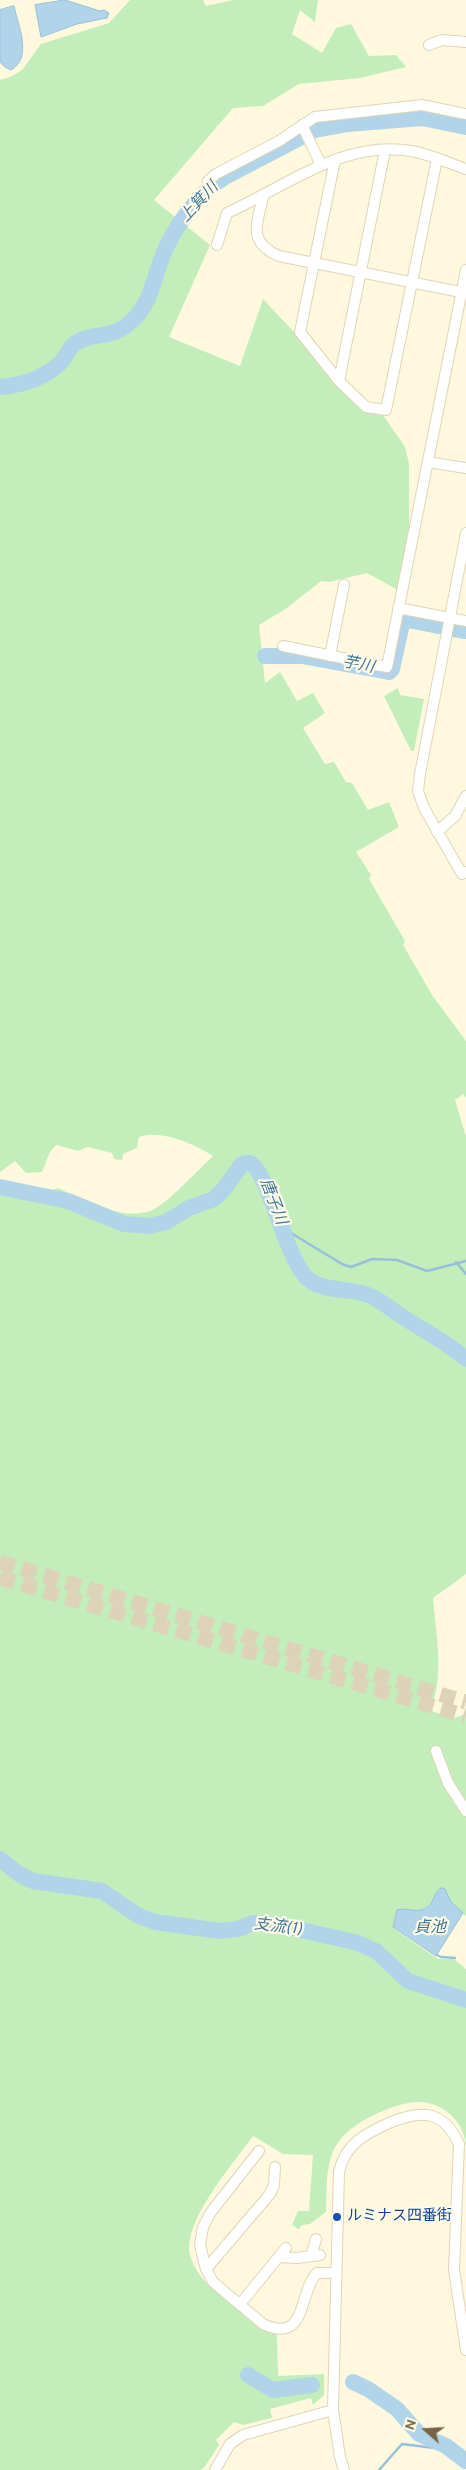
<!DOCTYPE html>
<meta charset="utf-8">
<style>
body{margin:0}
#map{position:relative;width:466px;height:2470px;overflow:hidden;background:#fef9de;font-family:Overpass,sans-serif}
canvas{display:block}
.north{position:absolute;left:401px;top:2405px;width:50px;height:50px;-webkit-text-stroke:4px #fffbe7;paint-order:stroke;rotate:289deg;font-size:14px;font-weight:700;line-height:20px;text-align:center;color:#776244}
.north::after{content:'';display:block;margin:auto;width:18px;height:22px;background:#776244;clip-path:polygon(50% 0,100% 100%,50% 72%,0 100%)}
</style>
<div id="map">
<canvas width="466" height="2470"></canvas>
<div class="north">N</div>
</div>
<script>
const ctx = document.querySelector('canvas').getContext('2d');
ctx.lineJoin = 'round';
function paint(path, color) {
  ctx.fillStyle = color;
  ctx.fill(path, 'evenodd');
}
function strokePath(path, color, width, dash) {
  ctx.strokeStyle = color;
  ctx.lineWidth = width;
  ctx.lineCap = dash ? 'butt' : 'round';
  ctx.setLineDash(dash || []);
  ctx.stroke(path);
}
function drawText(font, color, halo, rows, align = 'center') {
  ctx.font = font + ' Overpass,"Noto Sans JP",sans-serif';
  ctx.lineWidth = 4.5;
  ctx.setLineDash([]);
  ctx.textBaseline = 'middle';
  ctx.strokeStyle = halo;
  ctx.fillStyle = color;
  for (const [text, x, y, turn = 0] of rows) {
    ctx.save();
    ctx.translate(x, y);
    ctx.rotate((+turn || 0) * Math.PI / 180);
    ctx.textAlign = isNaN(turn) ? turn : align;
    if (halo) ctx.strokeText(text, 0, 0);
    ctx.fillText(text, 0, 0);
    ctx.restore();
  }
}
paint(new Path2D(`
 M 130,0 L 203,0 L 206,6 L 233,0 L 318,0 L 315,22 L 300,10 L 292,34 L 322,53 L 336,28 L 351,24 L 369,56 L 396,55 L 406,67 L 360,78 L 299,84 L 263,106 L 233,108 L 154,200 L 210,245 L 169,337 L 240,366 L 263,299 L 350,392 L 383,415 L 405,447 L 409,464 L 409,534 L 398,590 L 367,573 L 330,582 L 321,581 L 287,608 L 259,625 L 265,683 L 280,672 L 297,701 L 313,693 L 325,713 L 303,728 L 325,764 L 334,762 L 346,782 L 352,783 L 368,810 L 389,802 L 399,827 L 356,852 L 371,875 L 369,879 L 405,941 L 403,945 L 432,995 L 466,1041 L 466,1098 L 463,1094 L 455,1100 L 466,1137 L 466,1574 L 433,1598 C 436,1635 445,1676 430,1710 L 451,1719 L 466,1714 L 466,1916 L 451,1902 L 441,1888 C 433,1893 433,1905 424,1909 C 416,1913 405,1908 397,1910 L 393,1928 L 438,1959 L 454,1959 L 466,1969 L 466,2146 C 464,2122 445,2104 421,2102 C 396,2101 349,2123 337,2144 C 325,2163 327,2189 326,2212 L 310,2224 L 302,2225 L 298,2229 L 292,2225 L 298,2211 L 309,2211 L 313,2155 L 283,2154 L 253,2136 C 234,2163 179,2225 191,2258 C 197,2276 210,2287 224,2298 C 241,2312 256,2327 277,2335 L 278,2376 L 324,2374 L 324,2395 L 313,2405 L 311,2398 L 270,2409 L 272,2418 L 243,2425 L 234,2422 L 216,2440 L 219,2445 L 204,2468 L 200,2470 L 0,2470 L 0,1180 L 46,1192 L 58,1188 C 85,1200 119,1221 150,1211 C 165,1206 200,1168 213,1156 C 194,1144 161,1129 139,1137 L 137,1148 L 123,1154 L 122,1160 L 114,1159 L 112,1153 L 88,1147 L 78,1151 L 56,1145 L 50,1152 L 42,1172 L 26,1173 L 15,1161 L 0,1172 L 0,80 L 10,77 L 22,70 L 41,44 L 109,23 Z
 M 398,688 L 400,695 L 424,699 L 414,751 L 411,751 L 384,696 Z`), '#c4edbc');
const water = new Path2D(`
 M 65,0 L 100,11 L 104,10 L 109,13 L 107,18 L 77,24 L 41,37 L 35,5 Z
 M 14,6 C 18,25 33,58 11,70 L 5,67 L 0,62 L 0,10 Z
 M 441,1888 L 445,1889 L 451,1902 L 463,1913 L 436,1956 L 393,1927 L 397,1910 C 405,1907 415,1913 424,1909 C 434,1905 433,1893 441,1888 Z`);
paint(water, '#b1d4e9');
strokePath(water, '#96c1dc', 1);
strokePath(new Path2D(`
 M 281,1227 L 342,1264 L 351,1267 L 372,1259 L 397,1260 L 427,1271 L 466,1261
 M 456,1262 L 466,1274
 M 437,1955 L 441,1957 L 455,1958
 M 379,2470 L 402,2444 L 451,2450`), '#96c1dc', 2.5);
strokePath(new Path2D(`
 M 0,387 C 23,385 46,378 62,361 C 67,355 69,347 76,343 C 93,331 111,341 132,321 C 150,304 153,282 161,260 C 171,232 198,192 225,177 L 315,130 L 348,124 L 422,118 L 466,127
 M 453,629 L 466,631
 M 265,656 L 302,656 L 389,672 L 392,669 L 403,619 L 439,626
 M 0,1187 L 68,1201 L 124,1224 L 149,1226 L 166,1222 L 189,1208 L 214,1199 L 224,1189 L 242,1164 L 250,1163 C 268,1171 285,1255 306,1277 C 322,1293 348,1287 368,1295 C 380,1299 391,1310 403,1317 C 425,1332 445,1341 466,1359
 M 0,1859 L 19,1874 L 33,1881 L 102,1891 L 137,1915 L 155,1922 L 220,1931 L 238,1929 L 253,1923 L 280,1925 L 358,1943 L 376,1951 L 408,1981 L 466,2000
 M 248,2375 L 273,2390 L 312,2385
 M 353,2382 L 368,2389 L 397,2409 L 419,2434 L 446,2446 L 466,2461`), '#b1d4e9', 16);
strokePath(new Path2D(`
 M 0,1562 L 466,1702
 M 0,1578 L 466,1716`), '#dcd3b8', 15, [15, 8]);
const minor = new Path2D(`
 M 429,45 L 442,40 L 466,42
 M 302,125 L 321,165
 M 335,160 L 300,332 L 339,381 L 366,407 L 386,410 L 437,159
 M 208,181 L 216,174 L 279,141 L 315,117 L 422,105 L 466,114
 M 263,197 C 257,224 247,242 279,256 L 466,293
 M 217,245 L 227,213 C 285,187 344,139 411,151 C 430,154 448,163 466,169
 M 339,381 L 385,150
 M 428,462 L 466,468
 M 466,533 L 420,774 L 418,791 L 424,808 L 462,874 L 466,872
 M 398,608 L 466,621
 M 283,646 L 387,667 L 466,270
 M 330,656 L 344,585
 M 437,832 L 455,816 L 466,796
 M 436,1751 L 448,1783 L 466,1811
 M 259,2151 L 211,2212 L 203,2227 L 200,2245 L 206,2269 L 213,2282 L 263,2324 C 308,2345 298,2292 317,2273 L 335,2273
 M 311,2256 L 316,2239
 M 279,2257 L 297,2258 L 320,2255
 M 206,2269 L 270,2194 L 274,2185 L 275,2167
 M 240,2304 L 286,2248
 M 215,2470 L 230,2444 L 243,2435 L 333,2410
 M 344,2470 L 340,2457 L 333,2410 L 339,2172 C 345,2144 365,2134 389,2123 C 420,2110 443,2109 459,2144 L 454,2270 L 466,2350`);
strokePath(minor, '#e1d4b7', 12);
strokePath(minor, '#fff', 10);
for (const [x, y, r, color] of [
 [337,2217,5,"#1a4fb4"]
]) {
  const dot = new Path2D();
  dot.arc(x, y, r, 0, 2 * Math.PI);
  ctx.fillStyle = color;
  ctx.fill(dot);
  strokePath(dot, '#fffbe7', 2);
}
drawText('15px', '#164399', '#fffbe7', [
 ["ルミナス四番街",347,2217]
], 'left');
drawText('italic 16px', '#40789b', '#fffbe7', [
 ["上箕川",200,203,-47],
 ["芋川",358,666,11],
 ["唐子川",272,1202,69],
 ["支流(1)",278,1928,6],
 ["貞池",430,1929]
]);
</script>
